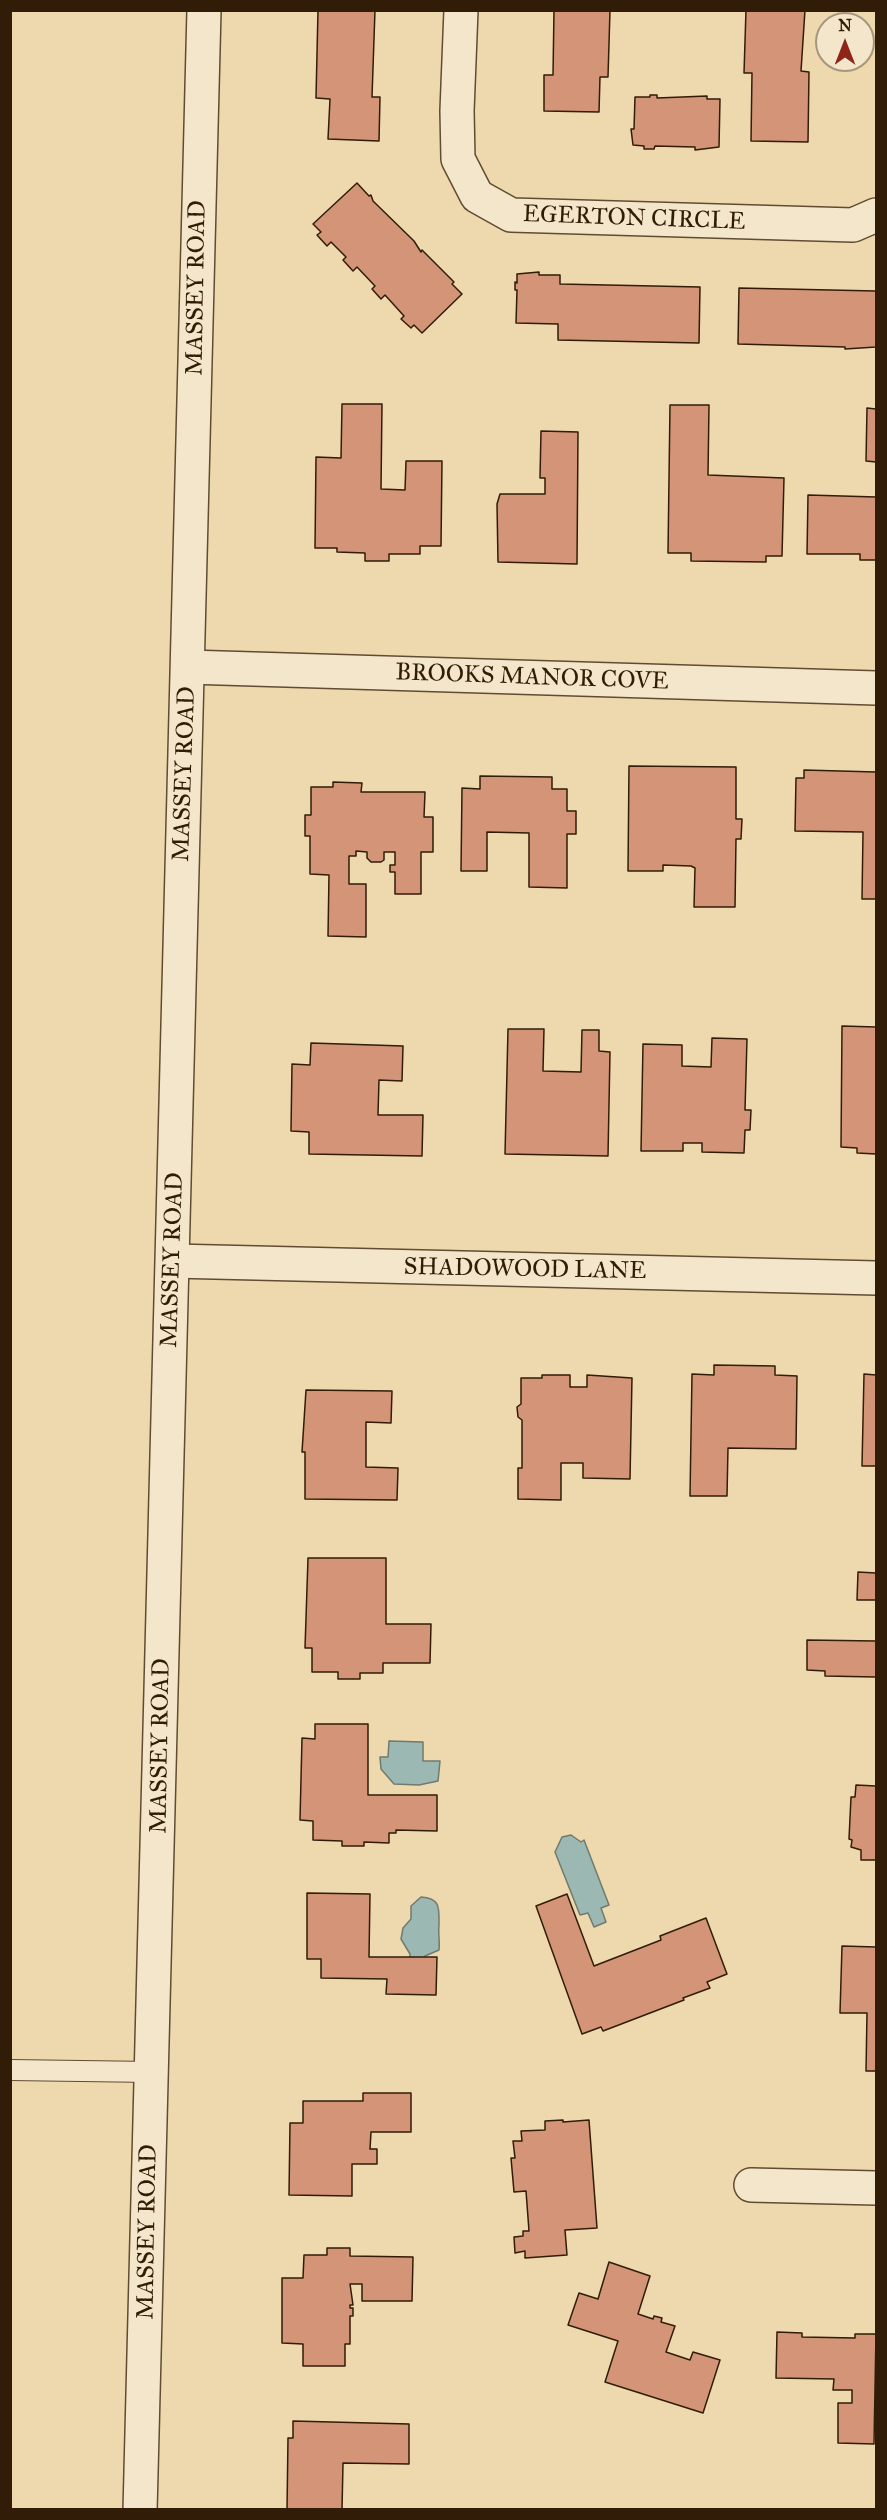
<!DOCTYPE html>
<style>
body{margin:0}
#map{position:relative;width:887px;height:2520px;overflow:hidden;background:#eed8ae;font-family:"IM FELL Great Primer",serif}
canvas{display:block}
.frame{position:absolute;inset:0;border:12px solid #311d07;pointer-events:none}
.north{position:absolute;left:815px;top:12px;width:60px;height:60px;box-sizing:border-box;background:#f4e6ca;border:2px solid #a6967c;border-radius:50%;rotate:0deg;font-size:16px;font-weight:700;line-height:24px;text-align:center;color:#311d07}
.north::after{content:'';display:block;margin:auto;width:21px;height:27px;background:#8f2418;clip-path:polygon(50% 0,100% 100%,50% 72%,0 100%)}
</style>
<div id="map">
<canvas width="887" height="2520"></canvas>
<div class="frame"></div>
<div class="north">N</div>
</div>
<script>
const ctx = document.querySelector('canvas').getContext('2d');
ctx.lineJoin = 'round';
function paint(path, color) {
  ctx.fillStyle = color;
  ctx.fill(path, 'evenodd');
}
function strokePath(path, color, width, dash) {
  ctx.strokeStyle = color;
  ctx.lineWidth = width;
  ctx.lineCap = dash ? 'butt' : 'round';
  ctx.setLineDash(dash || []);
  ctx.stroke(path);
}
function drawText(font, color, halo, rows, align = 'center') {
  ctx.font = font + ' "IM FELL Great Primer",serif';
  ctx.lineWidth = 4.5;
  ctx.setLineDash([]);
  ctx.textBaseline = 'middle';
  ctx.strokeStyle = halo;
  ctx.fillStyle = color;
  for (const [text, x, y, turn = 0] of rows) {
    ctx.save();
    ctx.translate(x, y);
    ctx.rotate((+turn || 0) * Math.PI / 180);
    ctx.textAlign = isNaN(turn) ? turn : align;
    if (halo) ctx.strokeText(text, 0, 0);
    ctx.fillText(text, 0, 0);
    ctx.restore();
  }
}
const water = new Path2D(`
 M 389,1741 L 423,1742 L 423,1761 L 440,1761 L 438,1781 L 419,1785 L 394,1784 L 381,1769 L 380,1757 L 388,1757 Z
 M 571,1835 L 581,1842 L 584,1840 L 609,1905 L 601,1908 L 606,1922 L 594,1927 L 588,1913 L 580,1915 L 555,1852 L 562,1837 Z
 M 421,1897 C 441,1898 439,1909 439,1925 C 438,1934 440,1941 439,1950 L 425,1956 L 424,1966 L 410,1965 L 410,1954 L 401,1939 L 403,1928 L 411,1919 L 411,1906 Z`);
paint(water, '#9cb8b3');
strokePath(water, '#717a6e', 1.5);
const building = new Path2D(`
 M 318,10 L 375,10 L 372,97 L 380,97 L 379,141 L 328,139 L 330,99 L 316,98 Z
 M 554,10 L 610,10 L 608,77 L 600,77 L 599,112 L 544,111 L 544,75 L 553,75 Z
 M 746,10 L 805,10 L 801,71 L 809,72 L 808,142 L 751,141 L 752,73 L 744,73 Z
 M 650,95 L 657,95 L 657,98 L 707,96 L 707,99 L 720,99 L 719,147 L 695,150 L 695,147 L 655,146 L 654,149 L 644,149 L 644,146 L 633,145 L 631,129 L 634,129 L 635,97 L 650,97 Z
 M 357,183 L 369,196 L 371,195 L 373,201 L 414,241 L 421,252 L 422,250 L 454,282 L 452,284 L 462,294 L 422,333 L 414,325 L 411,328 L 401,319 L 404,316 L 385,295 L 381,299 L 372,289 L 375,286 L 357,267 L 353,271 L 343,260 L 346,257 L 331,242 L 327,246 L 317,235 L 321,232 L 313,224 Z
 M 539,272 L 539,275 L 560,275 L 560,284 L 700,287 L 699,343 L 558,340 L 558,324 L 516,323 L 517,290 L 515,290 L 515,282 L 517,283 L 517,274 Z
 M 739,288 L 876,291 L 876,347 L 845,349 L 845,347 L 738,344 Z
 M 342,404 L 382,404 L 381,489 L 405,490 L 406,461 L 442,461 L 441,546 L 420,546 L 420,554 L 389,554 L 389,561 L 365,561 L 365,553 L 337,552 L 337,548 L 315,548 L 316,457 L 341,458 Z
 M 670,405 L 709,405 L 708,475 L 784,478 L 782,556 L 766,556 L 766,562 L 691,561 L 691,553 L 668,553 Z
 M 867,408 L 876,409 L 876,462 L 866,461 Z
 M 541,431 L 578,432 L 577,564 L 498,562 L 497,504 L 500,494 L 545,494 L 545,478 L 540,478 Z
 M 808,495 L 876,497 L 876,565 L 876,560 L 860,560 L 860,554 L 807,554 Z
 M 629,766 L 736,767 L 736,819 L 742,819 L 741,839 L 736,839 L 735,907 L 694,907 L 695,868 L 691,866 L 663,865 L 663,871 L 628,871 Z
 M 804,770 L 876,772 L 876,899 L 862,899 L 863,832 L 795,831 L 796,778 L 804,778 Z
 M 480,776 L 552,777 L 552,789 L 567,789 L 567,811 L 576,811 L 576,834 L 567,834 L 567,888 L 529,887 L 529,833 L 487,832 L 487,871 L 461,871 L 462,788 L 480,789 Z
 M 333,782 L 362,783 L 361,792 L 425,792 L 424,817 L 433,817 L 433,852 L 421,852 L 421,894 L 395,894 L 395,872 L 390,872 L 390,865 L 395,865 L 395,852 L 384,852 L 384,860 L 381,862 L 371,862 L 367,858 L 367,852 L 356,851 L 356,856 L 349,856 L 349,884 L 366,884 L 366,937 L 328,936 L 329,875 L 310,874 L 310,836 L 305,836 L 305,815 L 311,815 L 311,787 L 333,787 Z
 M 842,1026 L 876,1027 L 876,1154 L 857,1153 L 857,1148 L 841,1147 Z
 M 508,1029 L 544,1029 L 543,1071 L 581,1072 L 582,1030 L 599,1030 L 599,1051 L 610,1052 L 608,1156 L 505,1154 Z
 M 712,1038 L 747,1039 L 745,1110 L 751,1110 L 750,1130 L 745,1130 L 744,1153 L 702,1152 L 702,1143 L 683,1143 L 683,1151 L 641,1151 L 643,1044 L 682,1045 L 682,1066 L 711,1067 Z
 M 311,1043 L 403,1046 L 402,1081 L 379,1080 L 378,1115 L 423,1115 L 422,1156 L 309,1154 L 309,1132 L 291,1131 L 292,1064 L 310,1065 Z
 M 714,1365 L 775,1366 L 775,1375 L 797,1376 L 796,1449 L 728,1448 L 727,1496 L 690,1496 L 692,1374 L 714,1375 Z
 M 864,1374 L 876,1375 L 876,1466 L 862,1466 Z
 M 542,1375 L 570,1375 L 570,1387 L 587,1387 L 587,1375 L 632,1378 L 630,1479 L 583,1478 L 583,1463 L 561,1463 L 561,1500 L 518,1499 L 518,1468 L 522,1468 L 522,1420 L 518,1417 L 517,1407 L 521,1404 L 521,1378 L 542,1378 Z
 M 306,1390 L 392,1391 L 391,1423 L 366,1422 L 366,1467 L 398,1468 L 397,1500 L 305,1499 L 305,1452 L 302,1452 Z
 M 308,1558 L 386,1558 L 386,1624 L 431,1624 L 430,1663 L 383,1663 L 383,1673 L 360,1673 L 360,1679 L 338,1679 L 338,1672 L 312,1672 L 312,1648 L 305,1648 Z
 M 858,1572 L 876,1573 L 876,1600 L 857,1600 Z
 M 807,1640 L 876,1641 L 876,1677 L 825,1676 L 825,1671 L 807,1670 Z
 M 315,1724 L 368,1724 L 368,1795 L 437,1795 L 437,1831 L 396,1830 L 396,1833 L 389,1833 L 389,1843 L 364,1842 L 364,1846 L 342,1846 L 342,1841 L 313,1840 L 313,1821 L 300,1820 L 302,1738 L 315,1739 Z
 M 856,1785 L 876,1786 L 876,1860 L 861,1860 L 861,1850 L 851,1847 L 852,1840 L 849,1839 L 851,1797 L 855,1797 Z
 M 307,1893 L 370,1894 L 369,1957 L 437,1957 L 436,1995 L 386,1994 L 387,1979 L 321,1978 L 321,1959 L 307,1959 Z
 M 567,1894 L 594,1966 L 661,1940 L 660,1936 L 706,1918 L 727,1974 L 707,1982 L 710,1988 L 683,1998 L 684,2000 L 603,2031 L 601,2027 L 582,2034 L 536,1906 Z
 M 842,1946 L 876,1947 L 876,2071 L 866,2071 L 867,2013 L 840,2013 Z
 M 363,2093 L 411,2093 L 411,2132 L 371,2132 L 370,2149 L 377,2149 L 377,2164 L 352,2164 L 352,2196 L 289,2195 L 290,2123 L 303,2123 L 303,2101 L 363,2101 Z
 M 563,2120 L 563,2122 L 589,2120 L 597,2228 L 565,2230 L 567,2255 L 525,2258 L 525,2251 L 515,2253 L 514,2237 L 523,2236 L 523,2231 L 529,2231 L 526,2191 L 514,2192 L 511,2158 L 515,2158 L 513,2141 L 522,2141 L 521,2131 L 545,2130 L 545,2121 Z
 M 327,2248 L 350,2248 L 350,2256 L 413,2257 L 412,2301 L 362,2301 L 362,2284 L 350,2284 L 353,2305 L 350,2305 L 350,2308 L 353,2308 L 353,2316 L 350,2316 L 350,2344 L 345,2344 L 345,2366 L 303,2366 L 303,2344 L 282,2343 L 282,2278 L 303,2278 L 304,2255 L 327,2255 Z
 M 609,2262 L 650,2276 L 638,2314 L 653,2319 L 654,2316 L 662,2318 L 661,2322 L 675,2326 L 666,2352 L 690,2360 L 693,2352 L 720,2360 L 703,2413 L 605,2382 L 618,2341 L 568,2325 L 579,2293 L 598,2299 Z
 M 777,2332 L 802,2333 L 802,2337 L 855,2338 L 855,2334 L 876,2334 L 874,2444 L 838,2443 L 838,2403 L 852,2403 L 852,2390 L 833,2390 L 834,2379 L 776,2378 Z
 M 293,2421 L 409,2424 L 409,2464 L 343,2463 L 342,2510 L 287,2510 L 288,2438 L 293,2438 Z`);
paint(building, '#d39477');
strokePath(building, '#311d07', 1.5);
const service = new Path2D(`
 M 10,2070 L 152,2072`);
const minor = new Path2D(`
 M 461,10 L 457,111 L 458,159 L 477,196 L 511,215 L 853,225 L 876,215
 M 188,667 L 876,688
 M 173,1261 L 876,1278
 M 751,2185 L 876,2188`);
const tertiary = new Path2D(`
 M 140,2510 L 204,10`);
strokePath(service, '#604c31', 22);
strokePath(minor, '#604c31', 36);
strokePath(tertiary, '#604c31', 36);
strokePath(service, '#f4e6ca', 20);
strokePath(minor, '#f4e6ca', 33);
strokePath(tertiary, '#f4e6ca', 33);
drawText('24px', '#311d07', '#f4e6ca', [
 ["EGERTON CIRCLE",634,219,2],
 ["MASSEY ROAD",197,288,-89],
 ["BROOKS MANOR COVE",532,678,2],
 ["MASSEY ROAD",185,774,-88],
 ["MASSEY ROAD",173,1260,-88],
 ["SHADOWOOD LANE",525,1270,1],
 ["MASSEY ROAD",161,1746,-89],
 ["MASSEY ROAD",148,2232,-89]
]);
</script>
